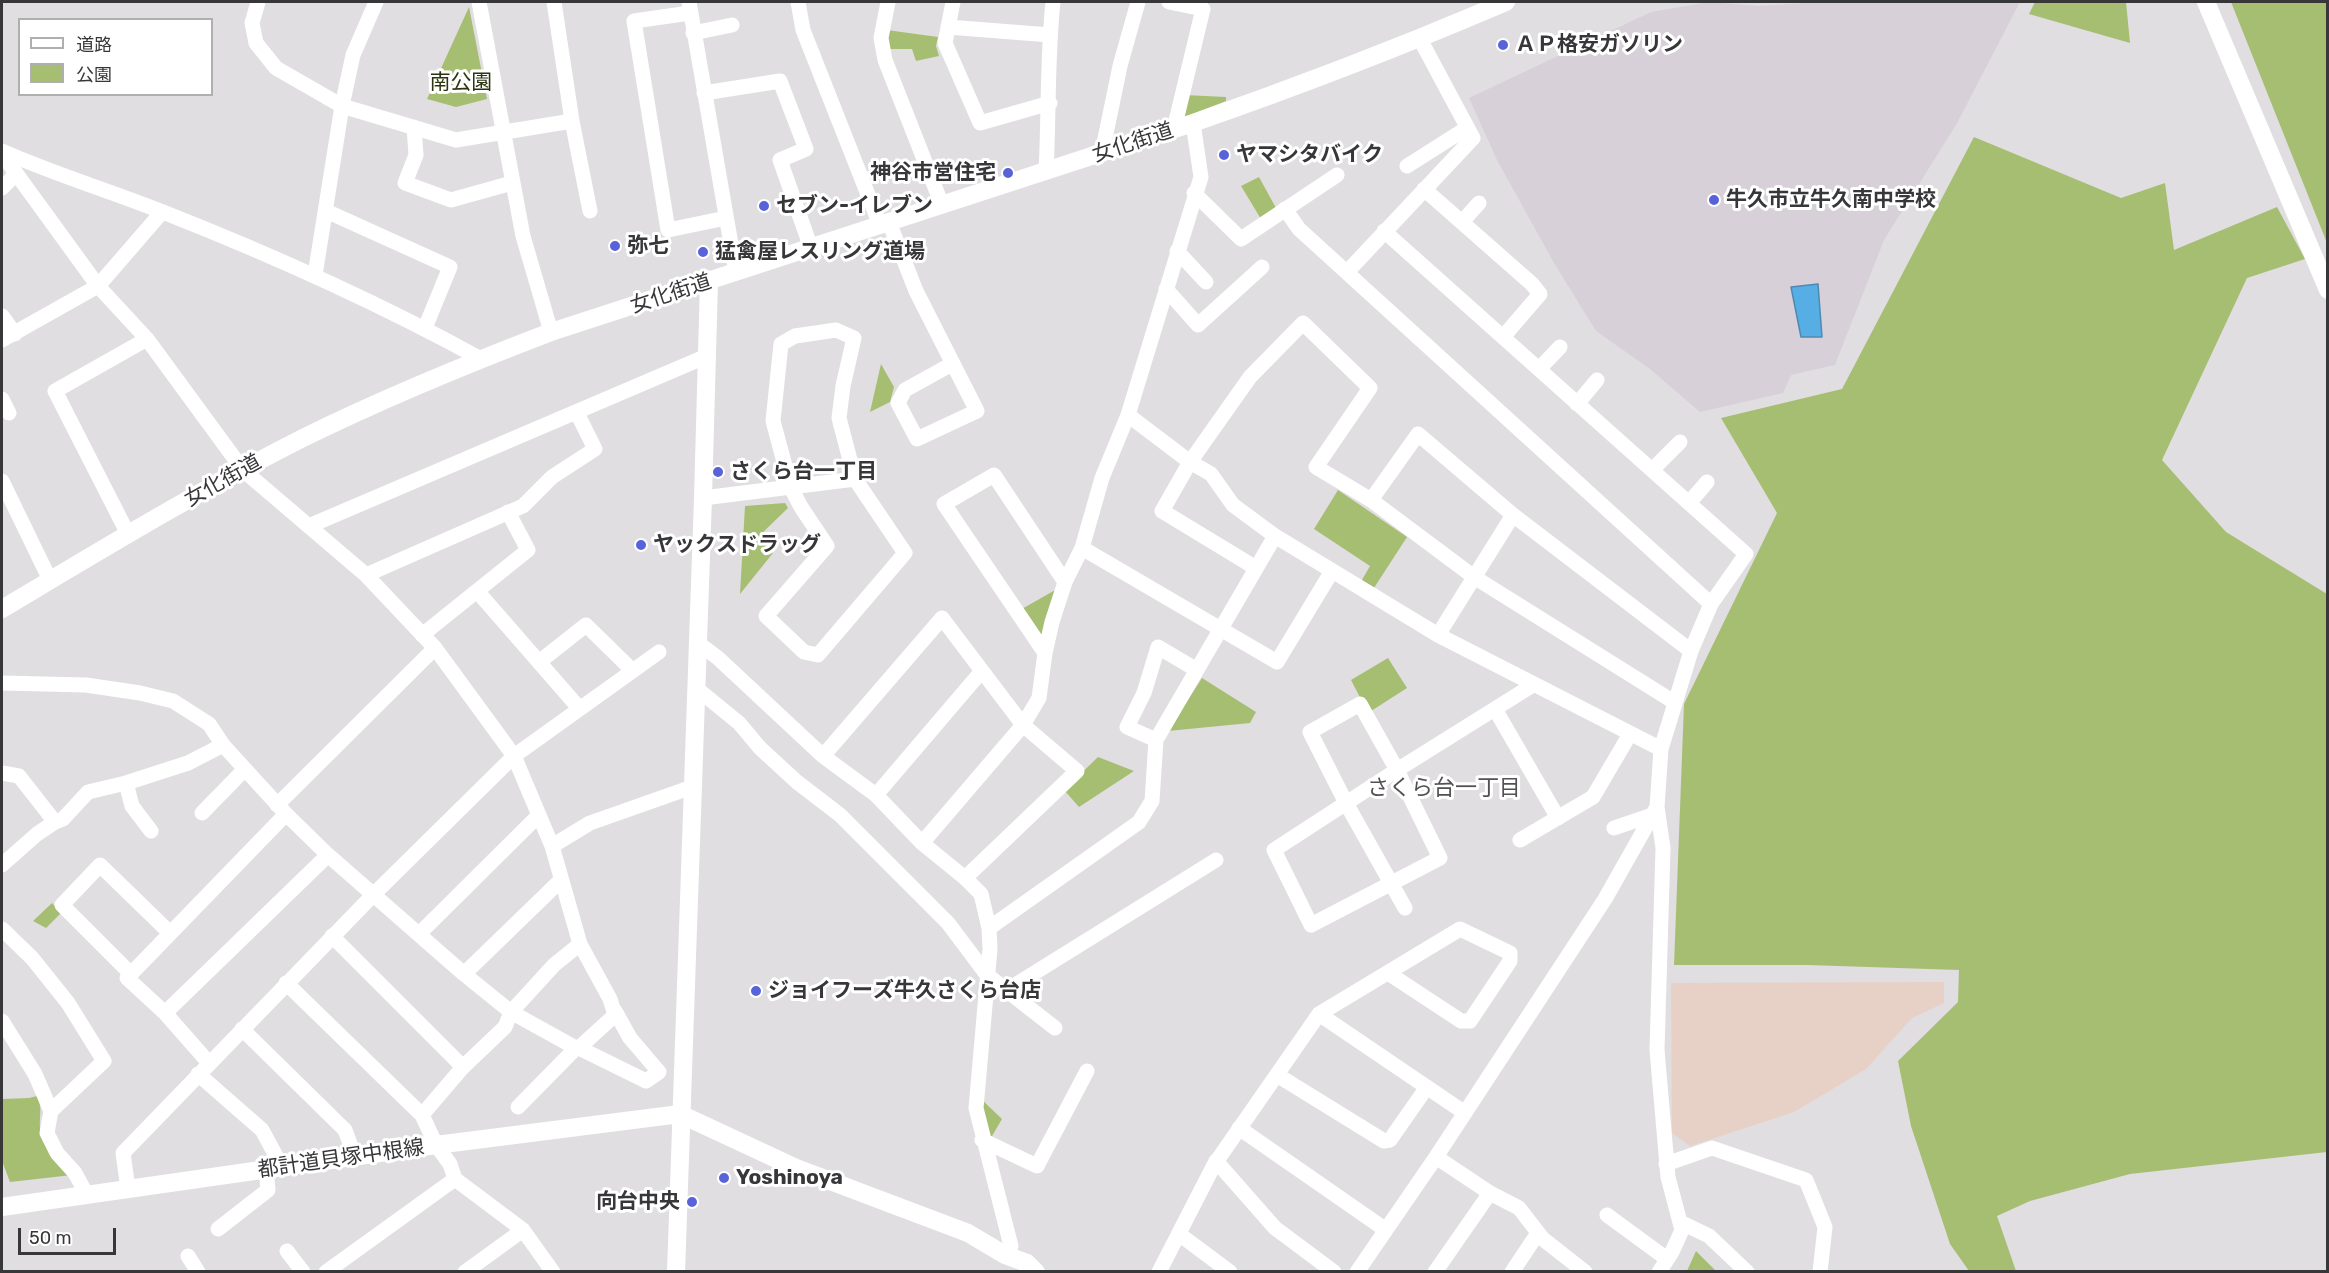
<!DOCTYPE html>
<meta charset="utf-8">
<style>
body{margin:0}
#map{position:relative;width:2329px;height:1273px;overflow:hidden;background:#e0dee1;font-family:Rubik,"Noto Sans JP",sans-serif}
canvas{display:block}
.frame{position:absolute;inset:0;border:3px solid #373638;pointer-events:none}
.legend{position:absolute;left:18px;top:18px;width:195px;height:78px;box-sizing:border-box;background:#fff;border:2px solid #afafaf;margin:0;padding:8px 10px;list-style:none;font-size:18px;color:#373638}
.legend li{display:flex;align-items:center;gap:12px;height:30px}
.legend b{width:30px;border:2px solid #afafaf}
.scale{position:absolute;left:18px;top:1228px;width:98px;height:27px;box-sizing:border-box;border:3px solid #373638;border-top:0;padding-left:8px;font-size:18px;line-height:21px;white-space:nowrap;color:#373638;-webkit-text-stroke:4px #fff;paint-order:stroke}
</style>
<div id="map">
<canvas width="2329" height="1273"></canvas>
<div class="frame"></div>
<ul class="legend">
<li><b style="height:8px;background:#fff"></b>道路</li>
<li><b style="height:16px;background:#a6be72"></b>公園</li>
</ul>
<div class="scale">50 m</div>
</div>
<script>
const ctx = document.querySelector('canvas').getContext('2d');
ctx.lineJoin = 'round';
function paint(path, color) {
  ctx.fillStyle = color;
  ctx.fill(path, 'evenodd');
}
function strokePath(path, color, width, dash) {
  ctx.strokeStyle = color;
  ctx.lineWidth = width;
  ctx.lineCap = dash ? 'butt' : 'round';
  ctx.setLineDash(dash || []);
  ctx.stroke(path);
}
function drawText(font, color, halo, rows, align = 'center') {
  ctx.font = font + ' Rubik,"Noto Sans JP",sans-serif';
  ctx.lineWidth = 6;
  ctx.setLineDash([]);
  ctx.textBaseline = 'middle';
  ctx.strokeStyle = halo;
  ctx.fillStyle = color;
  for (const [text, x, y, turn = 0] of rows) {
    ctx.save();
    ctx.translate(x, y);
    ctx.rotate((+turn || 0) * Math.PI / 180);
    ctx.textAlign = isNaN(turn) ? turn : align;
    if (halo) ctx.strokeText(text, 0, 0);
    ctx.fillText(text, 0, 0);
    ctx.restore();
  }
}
paint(new Path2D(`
 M 1709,2 L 1759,6 L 1821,2 L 2020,2 L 1956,125 L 1884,240 L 1835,365 L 1791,375 L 1783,393 L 1700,412 L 1650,369 L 1596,331 L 1554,263 L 1497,160 L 1469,98 L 1651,12 Z`), '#d7d0d9');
paint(new Path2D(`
 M 1944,982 L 1944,1003 L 1912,1018 L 1866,1069 L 1794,1112 L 1690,1146 L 1672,1133 L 1671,983 Z`), '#e7d0c5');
paint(new Path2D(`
 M 2035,2 L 2126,2 L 2130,43 L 2029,14 Z
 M 2231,2 L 2327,2 L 2327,243 Z
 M 469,7 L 487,99 L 456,107 L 427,99 Z
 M 887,30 L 938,37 L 936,46 L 939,56 L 916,61 L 912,49 L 886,49 Z
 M 1184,95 L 1226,97 L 1226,101 L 1185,117 L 1180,112 Z
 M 1974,137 L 2121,198 L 2165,183 L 2174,250 L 2277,207 L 2305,259 L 2247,278 L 2162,460 L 2226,532 L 2327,594 L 2327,1152 L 2130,1174 L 2030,1201 L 1997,1216 L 2016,1271 L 1969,1271 L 1950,1244 L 1911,1126 L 1898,1061 L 1958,1002 L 1959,970 L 1808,965 L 1674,965 L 1684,704 L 1777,513 L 1721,418 L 1842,389 Z
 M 1259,177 L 1276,208 L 1261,219 L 1241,186 Z
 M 881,364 L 894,387 L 890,402 L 870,412 Z
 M 1338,490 L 1407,537 L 1372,591 L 1359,585 L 1370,566 L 1314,529 Z
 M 785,503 L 788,508 L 758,537 L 773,553 L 740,594 L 745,506 Z
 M 1057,589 L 1044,635 L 1038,638 L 1020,610 Z
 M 1388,658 L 1407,688 L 1368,713 L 1351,680 Z
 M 1202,678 L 1256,712 L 1250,723 L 1168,731 Z
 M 1098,757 L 1134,771 L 1079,807 L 1064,790 Z
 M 52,903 L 61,913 L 46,928 L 33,921 Z
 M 37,1096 C 43,1108 39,1115 40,1128 C 41,1147 59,1163 72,1175 L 10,1182 L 2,1161 L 2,1099 L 29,1098 Z
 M 979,1097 L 1002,1119 L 992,1136 L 985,1135 Z
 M 1696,1251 L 1716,1271 L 1687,1271 Z`), '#a6be72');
const water = new Path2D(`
 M 1818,284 L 1822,337 L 1801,337 L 1791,287 Z`);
paint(water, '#57aee5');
strokePath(water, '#4d8ab1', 1.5);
strokePath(new Path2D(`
 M 258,2 L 252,23 L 256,43 L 276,68 L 342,106 L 456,140 L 572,121
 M 479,2 L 523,236 L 551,332
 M 554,2 L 572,121 L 590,211
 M 689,2 L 736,273
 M 798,2 L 803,30 L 880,225
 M 888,2 L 881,38 L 885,60 L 942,205
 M 953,2 L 945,43 L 980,123 L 1050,103
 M 1169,2 L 1203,9 L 1174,129
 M 690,13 L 634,21 L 668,230 L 726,218
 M 948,27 L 1050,35
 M 693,33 L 732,25
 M 704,93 L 780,81 L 806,149 L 780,160 L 811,248
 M 414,127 L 416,155 L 405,183 L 451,200 L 512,183
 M 2,151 C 54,174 110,191 163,212 C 272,255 379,303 481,359
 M 1102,153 L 1120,66 L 1138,2
 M 2,154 L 98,286 L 147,339 L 243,470 L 366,575 L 435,648 L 514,756 L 552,846 L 580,944 L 610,999 L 615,1015 L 581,1046 L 576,1048 L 511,1012 L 464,974 L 328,855 L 286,814 L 223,745 L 188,763 L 126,783 L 88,792 L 63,819 L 55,822 L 37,834 L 2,865
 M 1407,166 L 1467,128
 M 1046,172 C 1049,115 1047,58 1053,2
 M 2,188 L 16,174
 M 1424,189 L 1532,284 L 1540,294 L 1503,337
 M 1194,193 L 1241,239 L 1337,175
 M 1285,209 L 1299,229 L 1711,604
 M 326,211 L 450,267 L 425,328
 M 889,222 L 916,291 L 977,411 L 917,439 L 898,403 L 905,390 L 952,364
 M 1462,222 L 1479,203
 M 1384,231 L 1746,554 L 1711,604 L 1691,651 L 1661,749 L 1657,807 L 1663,848 L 1657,1050 L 1668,1177 L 1682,1230 L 1672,1252 L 1659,1272
 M 1177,251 L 1206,282
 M 1347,272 L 1473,138 L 1420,39
 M 315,275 L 342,106 L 353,55 L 376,2
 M 1166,289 L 1198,325 L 1262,267
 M 2,316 L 15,334
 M 836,330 L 854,338 L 843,386 L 839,418 L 855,479 L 905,553 L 818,655 L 804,652 L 766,616 L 827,546 L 801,507 L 791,488 L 773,421 L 781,344 L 795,336 Z
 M 2,340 L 98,286 L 162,212
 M 1539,369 L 1560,347
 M 2,399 L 9,413
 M 1577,404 L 1597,380
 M 1128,415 L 1190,462 L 1211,474 L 1233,505 L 1275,536 L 1438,635 L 1661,749
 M 1652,470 L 1680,442
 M 2,481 L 50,580
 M 703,498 L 855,479
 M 1371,500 L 1418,434 L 1513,515 L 1691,651
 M 1689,503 L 1707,482
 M 309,526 L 707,356
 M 128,534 L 55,391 L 147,339
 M 1082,548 L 1277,662 L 1332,571
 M 1256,568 L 1162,511 L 1190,462 L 1250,377 L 1303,323 L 1370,388 L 1316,467 L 1371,500 L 1474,577 L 1674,702
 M 366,575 L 523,506 L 552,477 L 595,449 L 577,413
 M 477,591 L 579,708
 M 422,635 L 528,550 L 508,512
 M 1438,635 L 1513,515
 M 698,643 L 718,658 L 823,756 L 876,795 L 922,843 L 965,878 L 981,894 L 989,928 L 990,949 L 976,1108 L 1011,1246 L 1005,1255
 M 1045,653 L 944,504 L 994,475 L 1065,582
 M 539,662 L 586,625 L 632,670
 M 2,683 L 86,685 L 140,693 L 173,701 L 209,724 L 223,745
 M 696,688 L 739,723 L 760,748 L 797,782 L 840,815 L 948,923 L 987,975 L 1055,1028
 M 1495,709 L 1558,818
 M 1156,740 L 1127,727 L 1144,693 L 1158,647 L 1197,670
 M 823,756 L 942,618 L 1023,725 L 1077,771 L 965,878
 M 1397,770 L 1440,858 L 1311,925 L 1274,850 Z
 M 2,773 L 19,776 L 55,822
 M 126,783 L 132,806 L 151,831
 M 876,795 L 981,672
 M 277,805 L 435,648
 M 202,813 L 244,770
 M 1614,828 L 1652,815
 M 1520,840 L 1593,797 L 1630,734
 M 922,843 L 1023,725 L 1039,698 L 1045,653 L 1052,622 L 1065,582 L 1082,548 L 1102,478 L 1128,415 L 1201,177 L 1193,123
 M 552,846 L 590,823 L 692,787
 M 1405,908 L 1346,803 L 1310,732 L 1360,704 L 1397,770 L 1533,685
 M 989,928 L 1139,822 L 1152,801 L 1156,740 L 1275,536
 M 2,929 L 32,958 L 68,1003 L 104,1061 L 51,1111 L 47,1133 L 57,1153 L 75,1173 L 87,1195
 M 419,934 L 539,815
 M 332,936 L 463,1067
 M 131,974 L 62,905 L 100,865 L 170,933
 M 464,974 L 561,880
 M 286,983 L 422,1115 L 436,1145 L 450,1164 L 455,1179 L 523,1230 L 553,1272
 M 1007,990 L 1216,860
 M 165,1013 L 328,855
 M 1319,1014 L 1465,1113
 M 2,1021 L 35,1074 L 51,1111
 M 242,1029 L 345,1130 L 355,1157
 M 579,1048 L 646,1081 L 659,1072 L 630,1038 L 615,1011
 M 209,1063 L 165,1013 L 127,978 L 286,814
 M 198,1074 L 262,1130 L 282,1167
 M 1277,1075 L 1384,1141 L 1390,1140 L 1427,1087
 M 518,1107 L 576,1048
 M 422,1115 L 463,1067 L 505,1027 L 511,1012 L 554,965 L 580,944
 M 1239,1128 L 1386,1230
 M 982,1140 L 1037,1166 L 1087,1071
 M 1436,1157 L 1490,1193 L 1519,1208 L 1543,1239 L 1585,1272
 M 1216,1161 L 1275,1228 L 1334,1272
 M 1666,1164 L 1712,1148 L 1806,1180 L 1825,1227 L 1820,1272
 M 128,1189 L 123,1153 L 374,894 L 514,756 L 659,652
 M 1607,1215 L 1667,1259
 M 1680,1222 L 1709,1236 L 1747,1272
 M 218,1229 L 268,1190 L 266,1170
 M 1179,1234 L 1230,1272
 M 287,1251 L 303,1272
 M 188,1256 L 198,1272
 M 326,1272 L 455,1179
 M 465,1272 L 523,1230
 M 1159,1272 L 1214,1165 L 1319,1014 L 1460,929 L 1510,953 L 1510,961 L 1470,1021 L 1461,1021 L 1388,973
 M 1357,1272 L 1436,1157 L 1605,899 L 1657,807
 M 1435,1272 L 1490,1193
 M 1512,1272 L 1538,1233`), '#fff', 15);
strokePath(new Path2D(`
 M 2206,2 L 2328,290
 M 2,609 C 101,550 200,490 303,438 C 384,398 467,364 551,332 L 1193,123 C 1299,86 1403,46 1506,2
 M 680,1114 L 796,1168 L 968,1233 L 1005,1255 L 1027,1263 L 1036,1272
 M 2,1207 L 436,1145 L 680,1114
 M 676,1272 L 703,498 L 709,281`), '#fff', 18);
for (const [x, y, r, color] of [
 [1503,45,6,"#5862d9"],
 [1224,155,6,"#5862d9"],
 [1008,173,6,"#5862d9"],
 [1714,200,6,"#5862d9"],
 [764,206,6,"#5862d9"],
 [615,246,6,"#5862d9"],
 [703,252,6,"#5862d9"],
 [718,472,6,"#5862d9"],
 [641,545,6,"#5862d9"],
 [756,991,6,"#5862d9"],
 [724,1178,6,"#5862d9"],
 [692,1202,6,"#5862d9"]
]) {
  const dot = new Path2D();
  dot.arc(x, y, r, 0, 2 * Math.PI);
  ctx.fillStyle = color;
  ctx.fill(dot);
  strokePath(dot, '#fff', 2);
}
drawText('bold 21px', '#373638', '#fff', [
 ["ＡＰ格安ガソリン",1515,45],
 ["ヤマシタバイク",1236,155],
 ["神谷市営住宅",996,173,"right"],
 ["牛久市立牛久南中学校",1726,200],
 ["セブン-イレブン",776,206],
 ["弥七",627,246],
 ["猛禽屋レスリング道場",715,252],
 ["さくら台一丁目",730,472],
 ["ヤックスドラッグ",653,545],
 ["ジョイフーズ牛久さくら台店",768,991],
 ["Yoshinoya",736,1178],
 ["向台中央",680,1202,"right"]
], 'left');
drawText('21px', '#2b3511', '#fff', [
 ["南公園",461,83]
]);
drawText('21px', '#373638', '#fff', [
 ["女化街道",1133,143,-18],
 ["女化街道",671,294,-18],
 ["女化街道",223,481,-29],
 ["都計道貝塚中根線",341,1159,-8]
]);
drawText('22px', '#535153', '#fff', [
 ["さくら台一丁目",1444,789]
]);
</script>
